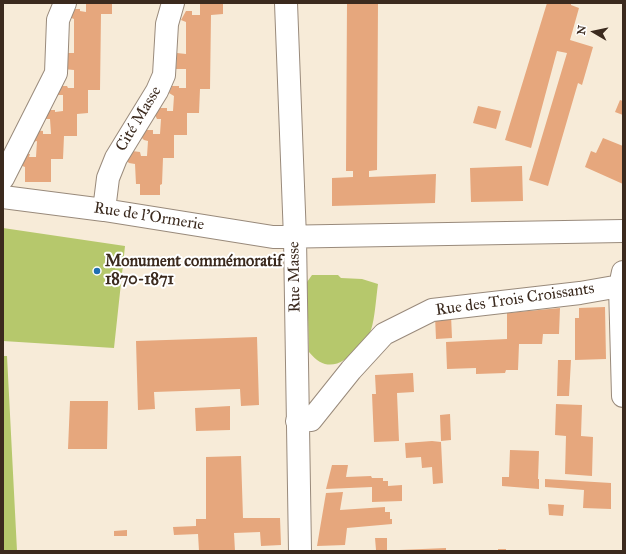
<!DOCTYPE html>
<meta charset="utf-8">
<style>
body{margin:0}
#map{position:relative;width:626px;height:554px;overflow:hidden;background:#f7ebd8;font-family:"IM FELL Great Primer",serif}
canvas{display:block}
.frame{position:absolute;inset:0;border:4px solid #3b2a1e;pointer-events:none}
.north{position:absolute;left:574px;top:12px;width:40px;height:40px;-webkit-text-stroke:3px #fff;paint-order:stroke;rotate:279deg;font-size:11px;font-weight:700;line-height:16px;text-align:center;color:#3b2a1e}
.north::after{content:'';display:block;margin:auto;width:14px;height:18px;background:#3b2a1e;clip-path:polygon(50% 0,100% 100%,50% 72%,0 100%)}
</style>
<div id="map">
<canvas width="626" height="554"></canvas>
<div class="frame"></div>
<div class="north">N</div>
</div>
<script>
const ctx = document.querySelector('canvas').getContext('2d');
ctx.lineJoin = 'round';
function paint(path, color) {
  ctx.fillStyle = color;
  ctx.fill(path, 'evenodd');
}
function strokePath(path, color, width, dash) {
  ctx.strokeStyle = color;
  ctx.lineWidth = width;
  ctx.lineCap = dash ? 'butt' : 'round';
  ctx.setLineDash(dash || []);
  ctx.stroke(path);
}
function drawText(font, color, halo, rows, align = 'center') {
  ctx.font = font + ' "IM FELL Great Primer",serif';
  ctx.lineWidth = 4;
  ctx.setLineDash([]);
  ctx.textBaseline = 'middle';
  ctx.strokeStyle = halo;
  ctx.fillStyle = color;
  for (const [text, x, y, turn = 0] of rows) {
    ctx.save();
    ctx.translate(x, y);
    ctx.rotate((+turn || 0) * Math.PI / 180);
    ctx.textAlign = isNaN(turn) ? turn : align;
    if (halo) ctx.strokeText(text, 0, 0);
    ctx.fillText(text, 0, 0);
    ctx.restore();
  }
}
paint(new Path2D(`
 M 3,228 L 125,246 L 114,348 L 3,341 Z
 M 312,275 L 338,275 L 341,278 L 362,279 L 378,284 C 376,298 375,318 371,330 C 369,336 362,343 358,348 C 342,365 326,373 309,352 L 307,282 Z
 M 3,356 L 7,356 L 17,551 L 3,551 Z`), '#b6c86c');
paint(new Path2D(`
 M 86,3 L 112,3 L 112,14 L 101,14 L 100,90 L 88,90 L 88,113 L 77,114 L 77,136 L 64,136 L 63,159 L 51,159 L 51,182 L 25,182 L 25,167 L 20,165 L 20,154 L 30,154 L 29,157 L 36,157 L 37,141 L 33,142 L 34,130 L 43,131 L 43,134 L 51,134 L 50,119 L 44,119 L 46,110 L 55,110 L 55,112 L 63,111 L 63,95 L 58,95 L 57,92 L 60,86 L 67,86 L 68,88 L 74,88 L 74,70 L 63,69 L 64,53 L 74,53 L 74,19 L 69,17 L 72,9 L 80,9 L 80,11 L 86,12 Z
 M 200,3 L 223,3 L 223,14 L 211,15 L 210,89 L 200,89 L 199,113 L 187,113 L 187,135 L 174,135 L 174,158 L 163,158 L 162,184 L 160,185 L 160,195 L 140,195 L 140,184 L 136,184 L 135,164 L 129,163 L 127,161 L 132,151 L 140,152 L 141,156 L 147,156 L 148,141 L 144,140 L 141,137 L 146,130 L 153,130 L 153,134 L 160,134 L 161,119 L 157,119 L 155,115 L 159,108 L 167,108 L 167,111 L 173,111 L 174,96 L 169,93 L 172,86 L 179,86 L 179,88 L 186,88 L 186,69 L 176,69 L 177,53 L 186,54 L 186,22 L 181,20 L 186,11 L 192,11 L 192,15 L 200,15 Z
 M 347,3 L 378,3 L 377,170 L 369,171 L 369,177 L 436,174 L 435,203 L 332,206 L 332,178 L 353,177 L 353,171 L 346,171 Z
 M 547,3 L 571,3 L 571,5 L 579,8 L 570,40 L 593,47 L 582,85 L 578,83 L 548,186 L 529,180 L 567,53 L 557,51 L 531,148 L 505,140 Z
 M 620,100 L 623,101 L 623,115 L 615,112 Z
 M 478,106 L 501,111 L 496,129 L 473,123 Z
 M 603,138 L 623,146 L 623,184 L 585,167 L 591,151 L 596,153 Z
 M 522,166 L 523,201 L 471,202 L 470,168 Z
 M 605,307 L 606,359 L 575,360 L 575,318 L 579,318 L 579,308 Z
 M 560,308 L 559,334 L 543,334 L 542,344 L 519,344 L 518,370 L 506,370 L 505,373 L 476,374 L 476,368 L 447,369 L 446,342 L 507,339 L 507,313 Z
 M 451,315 L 452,338 L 436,339 L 435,316 Z
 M 257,337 L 259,405 L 241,406 L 240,389 L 154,392 L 155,409 L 138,410 L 136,341 Z
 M 558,360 L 571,360 L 569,396 L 557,396 Z
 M 413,373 L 414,392 L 397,393 L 399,441 L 374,442 L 372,394 L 376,394 L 375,375 Z
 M 70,401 L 108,401 L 107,449 L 68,449 Z
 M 556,404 L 582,405 L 581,436 L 593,437 L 592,476 L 565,474 L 566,436 L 555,435 Z
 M 230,406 L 230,430 L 196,431 L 195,408 Z
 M 450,414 L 451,440 L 441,441 L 440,415 Z
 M 432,441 L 441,442 L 443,483 L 433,484 L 432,467 L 422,468 L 421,457 L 406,458 L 405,443 Z
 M 510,450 L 539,451 L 538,479 L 539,479 L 539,489 L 502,486 L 502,477 L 509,477 Z
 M 241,456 L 243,518 L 280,518 L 281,545 L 261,546 L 260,532 L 234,533 L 235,551 L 199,551 L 198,534 L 174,535 L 173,527 L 196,526 L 196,519 L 206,519 L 206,457 Z
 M 332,465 L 348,465 L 346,477 L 371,476 L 372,478 L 383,478 L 383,481 L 388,481 L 388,486 L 402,485 L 402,501 L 372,502 L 372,487 L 326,489 Z
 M 545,479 L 611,483 L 611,509 L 583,508 L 584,490 L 545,487 Z
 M 343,492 L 340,510 L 385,507 L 385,512 L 390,512 L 390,519 L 392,519 L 392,524 L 347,528 L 345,545 L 317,546 L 326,493 Z
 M 548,504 L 564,505 L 563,516 L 549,515 Z
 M 127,530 L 127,536 L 114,536 L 114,531 Z
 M 375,538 L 387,538 L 387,550 L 376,550 Z
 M 446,548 L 446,551 L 399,551 L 399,550 Z
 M 498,549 L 506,549 L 506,551 L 498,551 Z`), '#e6a77d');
const street = new Path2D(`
 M 286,3 L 295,238 L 300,551
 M 3,178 L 56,73 L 58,20 L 65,3
 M 3,197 L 104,210 L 273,237 L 623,231
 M 104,210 L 108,178 L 116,158 L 157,91 L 164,75 L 167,24 L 173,3
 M 623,272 L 620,286 L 623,396
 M 297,421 L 311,420 L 351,370 L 384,334 L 432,310 L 580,293 L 620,286`);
strokePath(street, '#998a7b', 24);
strokePath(street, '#fff', 22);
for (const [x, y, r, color] of [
 [97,271,4,"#1f6fb2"]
]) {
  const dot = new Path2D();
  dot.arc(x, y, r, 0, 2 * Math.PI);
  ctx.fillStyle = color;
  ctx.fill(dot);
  strokePath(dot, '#fff', 1.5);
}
drawText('16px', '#3b2a1e', '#fff', [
 ["Cité Masse",139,119,-59],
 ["Rue de l'Ormerie",149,217,9],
 ["Rue Masse",295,277,-91],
 ["Rue des Trois Croissants",515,300,-8]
]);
drawText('bold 16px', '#3b2a1e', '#fff', [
 ["Monument commémoratif",105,262],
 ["1870-1871",105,280]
], 'left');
</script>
